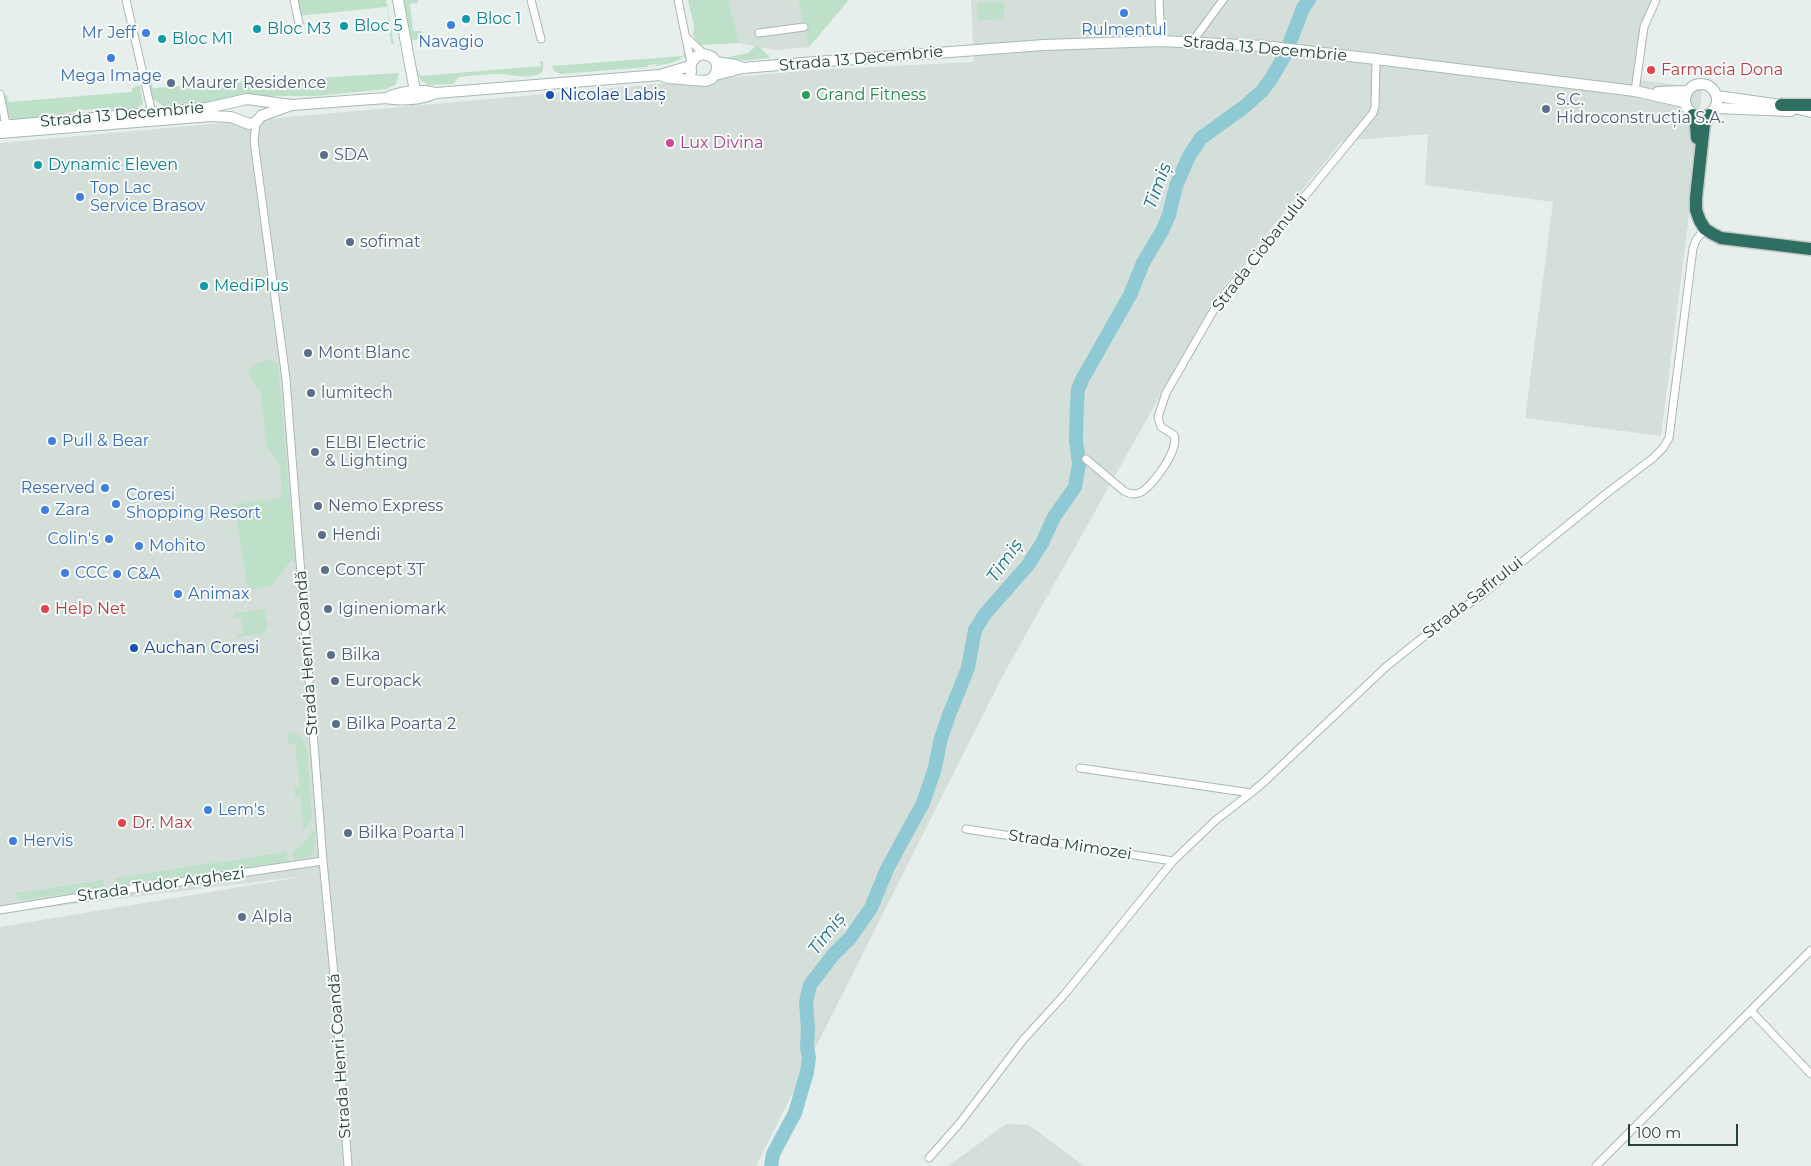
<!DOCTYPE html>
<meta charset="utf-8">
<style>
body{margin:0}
#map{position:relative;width:1811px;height:1166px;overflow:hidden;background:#e6efeb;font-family:Montserrat,sans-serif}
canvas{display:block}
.scale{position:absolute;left:1628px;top:1124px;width:110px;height:22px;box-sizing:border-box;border:2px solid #24423a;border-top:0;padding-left:6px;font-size:15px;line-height:18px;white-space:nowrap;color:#24423a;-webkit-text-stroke:4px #f7fbf9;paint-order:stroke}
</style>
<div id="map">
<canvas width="1811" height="1166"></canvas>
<div class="scale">100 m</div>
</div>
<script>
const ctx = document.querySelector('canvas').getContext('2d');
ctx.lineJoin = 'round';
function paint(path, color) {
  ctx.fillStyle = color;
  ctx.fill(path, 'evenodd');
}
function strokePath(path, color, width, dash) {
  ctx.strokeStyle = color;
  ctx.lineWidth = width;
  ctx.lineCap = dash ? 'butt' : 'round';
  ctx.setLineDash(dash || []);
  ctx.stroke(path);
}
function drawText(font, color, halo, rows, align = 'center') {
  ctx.font = font + ' Montserrat,sans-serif';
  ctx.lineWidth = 4;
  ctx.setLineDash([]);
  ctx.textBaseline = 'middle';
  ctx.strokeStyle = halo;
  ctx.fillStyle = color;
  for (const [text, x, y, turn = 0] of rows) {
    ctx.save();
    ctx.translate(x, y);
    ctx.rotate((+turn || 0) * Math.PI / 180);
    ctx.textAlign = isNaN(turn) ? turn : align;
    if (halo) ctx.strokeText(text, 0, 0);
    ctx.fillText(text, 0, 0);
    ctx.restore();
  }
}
paint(new Path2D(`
 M 729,0 L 798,0 L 809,47 L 774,50 L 739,43 Z
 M 971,0 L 1658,0 L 1646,30 L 1639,80 L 1702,88 L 1695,168 L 1661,436 L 1525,418 L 1553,202 L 1425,185 L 1428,134 L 1342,141 L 1216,296 L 1002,677 L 756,1166 L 0,1166 L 0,927 L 306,876 L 0,913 L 0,143 L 812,70 L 974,62 Z
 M 1006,1124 L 1029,1125 L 1084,1166 L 948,1166 Z`), '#d4dfda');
paint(new Path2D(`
 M 296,0 L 386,0 L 394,45 L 391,43 L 387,7 L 298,16 Z
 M 404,0 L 418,0 L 418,3 L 410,4 L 413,31 L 422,31 L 423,37 L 431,36 L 431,38 L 412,40 L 413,47 L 410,38 L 411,37 Z
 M 688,0 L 729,0 L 739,43 L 701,45 L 696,40 L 693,34 L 694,26 Z
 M 798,0 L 849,0 L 809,47 Z
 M 1004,2 L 1004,19 L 978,20 L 977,3 Z
 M 682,39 L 683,39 L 686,55 L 685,58 L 684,56 C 676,63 666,64 656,66 L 656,64 L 648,65 L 648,67 L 561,74 L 554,71 L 552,66 L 683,56 L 684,50 Z
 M 757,45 L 769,56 L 769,58 C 755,59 740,63 728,57 L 748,53 Z
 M 540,61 L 543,61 L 543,71 C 534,81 511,74 499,74 C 486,74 472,76 459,77 L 453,84 L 429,85 L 421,81 L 416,69 L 418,69 L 420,76 L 541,66 Z
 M 399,73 L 396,84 L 387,89 L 315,96 L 269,96 L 235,99 L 164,107 L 153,99 L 148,82 L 151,81 L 153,88 Z
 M 135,86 L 140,86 L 143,104 C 133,112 117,109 104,109 C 73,107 43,125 11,119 L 7,113 L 3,97 L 7,95 L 9,102 L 129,92 L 132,92 L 132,88 L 135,88 Z
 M 269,359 L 278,364 L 295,558 L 294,563 L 291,560 L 273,585 L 248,591 L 234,505 L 282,497 L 280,466 L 267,447 L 260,390 L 250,379 L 248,369 L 252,369 L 254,365 Z
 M 265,609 L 266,620 L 269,624 L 264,633 L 237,637 L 237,635 L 243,634 L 241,617 L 234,617 L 234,613 Z
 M 291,732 C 301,735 304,739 307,750 L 312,819 L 303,830 L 301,795 L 295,796 L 294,787 L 300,786 L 295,743 L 288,744 L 287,733 Z
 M 315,829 L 314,853 L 304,858 L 294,860 L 292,851 L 301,846 Z
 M 286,852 L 288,861 L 120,885 L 116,882 L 115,878 Z
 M 103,880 L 104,886 L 100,889 L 22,900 L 17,898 L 16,893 Z`), '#bfe0c8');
strokePath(new Path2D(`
 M 771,1166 L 773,1154 L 795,1113 L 807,1072 L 809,1058 L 807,1047 L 808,1030 L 806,1002 L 810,985 L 833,955 L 850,938 L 871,908 L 887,869 L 923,803 L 934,771 L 941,738 L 949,715 L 968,668 L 975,630 L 985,614 L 1028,565 L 1042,543 L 1054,517 L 1075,487 L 1079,464 L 1076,440 L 1077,404 L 1078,389 L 1083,378 L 1130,295 L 1143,263 L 1162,231 L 1169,215 L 1176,186 L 1189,156 L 1201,138 L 1244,107 L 1262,91 L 1271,79 L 1285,55 L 1303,8 L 1309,0`), '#8ec9d4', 14);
const street = new Path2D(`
 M 126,0 L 152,113
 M 294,0 L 299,23
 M 531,0 L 541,39
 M 678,0 L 691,63
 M 1159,0 L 1161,41
 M 759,33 L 804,27
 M 687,38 L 704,54
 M 1192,42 L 1223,0
 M 1635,91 L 1644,27 L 1656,0
 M 0,94 L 6,125
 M 256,122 L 254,141 L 286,379 L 323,861 L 333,964 L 348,1166
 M 1086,459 L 1124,491 C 1129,494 1133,495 1139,493 C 1152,488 1180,449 1174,435 L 1161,427 L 1158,417 L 1166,393 L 1219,301 L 1373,113 L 1375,107 L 1376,59
 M 1080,768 L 1251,793 L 1265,781 L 1387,666 L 1432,630 L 1480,596 L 1607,493 L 1653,458 L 1663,448 L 1669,438 L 1693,248 L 1696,240 L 1705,229
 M 966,829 L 1173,861
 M 0,910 L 111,892 L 323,861
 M 1751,1011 L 1811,1074
 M 929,1158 L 959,1124 L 1023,1040 L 1064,995 L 1173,861 L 1216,820 L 1251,793
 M 1596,1166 L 1811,950`);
const secondary = new Path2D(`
 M 398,0 L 415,91
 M 716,62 L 735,65 L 743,68
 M 691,72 C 687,46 726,51 715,75
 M 660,75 L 668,78 L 705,81 L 711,79 L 715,75 L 743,68 L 802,63 L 1044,45 L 1161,41 L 1263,46 L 1376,59 L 1635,91 L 1679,101 L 1685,103
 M1685 100a16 16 0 1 1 32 0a16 16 0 1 1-32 0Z
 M 1658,92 L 1687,91
 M 1717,96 L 1781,105 L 1811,112
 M 386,98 C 402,91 420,89 436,93
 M 1716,108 L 1791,111
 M 0,126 L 207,108 L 247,99 L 292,105 L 386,98 C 403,101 420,100 436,93 L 660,75 L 690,66
 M 0,133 L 211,116 L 231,117 L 249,124 L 256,122 L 261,116 L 291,105`);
const highway = new Path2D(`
 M 1781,105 L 1811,105
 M 1693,115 L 1696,125 L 1697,138
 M 1709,115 L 1704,124 L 1696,198 L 1696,210 L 1700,221 L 1705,229 L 1713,234 L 1721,238 L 1811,249`);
strokePath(street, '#a8b8b2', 9);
strokePath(secondary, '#a4bbb3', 12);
strokePath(highway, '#c2cac8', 15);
strokePath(street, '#fff', 7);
strokePath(secondary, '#fff', 10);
strokePath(highway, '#2f6f62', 12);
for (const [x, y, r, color] of [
 [1124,13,5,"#3f7fe0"],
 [466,19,5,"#0f9aa8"],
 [451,25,5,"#3f7fe0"],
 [344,26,5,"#0f9aa8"],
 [257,29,5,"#0f9aa8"],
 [146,33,5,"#3f7fe0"],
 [162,39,5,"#0f9aa8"],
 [111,58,5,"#3f7fe0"],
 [1651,70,5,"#e0444e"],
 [171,83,5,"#5c6f8a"],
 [550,95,5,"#1a4fb4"],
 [806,95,5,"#2e9e5b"],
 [1546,109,5,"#5c6f8a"],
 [670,143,5,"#d1479c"],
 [324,155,5,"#5c6f8a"],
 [38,165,5,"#0f9aa8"],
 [80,197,5,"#3f7fe0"],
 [350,242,5,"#5c6f8a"],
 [204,286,5,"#0f9aa8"],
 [308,353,5,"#5c6f8a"],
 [311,393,5,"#5c6f8a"],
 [52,441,5,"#3f7fe0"],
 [315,452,5,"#5c6f8a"],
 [105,488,5,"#3f7fe0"],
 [116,504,5,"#3f7fe0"],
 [318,506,5,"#5c6f8a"],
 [45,510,5,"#3f7fe0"],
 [322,535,5,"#5c6f8a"],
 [109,539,5,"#3f7fe0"],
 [139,546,5,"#3f7fe0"],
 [325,570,5,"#5c6f8a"],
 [65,573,5,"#3f7fe0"],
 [117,574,5,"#3f7fe0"],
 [178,594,5,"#3f7fe0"],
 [45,609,5,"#e0444e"],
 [328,609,5,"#5c6f8a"],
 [134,648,5,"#1a4fb4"],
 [331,655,5,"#5c6f8a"],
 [335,681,5,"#5c6f8a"],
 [336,724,5,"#5c6f8a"],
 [208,810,5,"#3f7fe0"],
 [122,823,5,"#e0444e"],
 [348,833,5,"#5c6f8a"],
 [13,841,5,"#3f7fe0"],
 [242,917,5,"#5c6f8a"]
]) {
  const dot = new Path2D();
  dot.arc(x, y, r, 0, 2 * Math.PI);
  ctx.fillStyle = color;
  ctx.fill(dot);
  strokePath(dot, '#f7fbf9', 2);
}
drawText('16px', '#0d838f', '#f7fbf9', [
 ["Bloc 1",476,19],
 ["Bloc 5",354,26],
 ["Bloc M3",267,29],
 ["Bloc M1",172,39],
 ["Dynamic Eleven",48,165],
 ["MediPlus",214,286]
], 'left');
drawText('16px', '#366cbe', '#f7fbf9', [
 ["Rulmentul",1124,30,"center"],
 ["Mr Jeff",136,33,"right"],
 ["Navagio",451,42,"center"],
 ["Mega Image",111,76,"center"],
 ["Top Lac",90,188],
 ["Service Brasov",90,206],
 ["Pull & Bear",62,441],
 ["Reserved",95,488,"right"],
 ["Coresi",126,495],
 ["Shopping Resort",126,513],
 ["Zara",55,510],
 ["Colin's",99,539,"right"],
 ["Mohito",149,546],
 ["CCC",75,573],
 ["C&A",127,574],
 ["Animax",188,594],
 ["Lem's",218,810],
 ["Hervis",23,841]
], 'left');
drawText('16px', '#24423a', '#f7fbf9', [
 ["Strada 13 Decembrie",1265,49,5],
 ["Strada 13 Decembrie",861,59,-5],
 ["Strada 13 Decembrie",122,115,-5],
 ["Strada Ciobanului",1260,253,-52],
 ["Strada Safirului",1473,598,-38],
 ["Strada Henri Coandă",307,653,-94],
 ["Strada Mimozei",1070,845,9],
 ["Strada Tudor Arghezi",161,885,-8],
 ["Strada Henri Coandă",340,1056,-94]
]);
drawText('16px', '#be3a42', '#f7fbf9', [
 ["Farmacia Dona",1661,70],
 ["Help Net",55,609],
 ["Dr. Max",132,823]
], 'left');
drawText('16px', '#4e5e75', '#f7fbf9', [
 ["Maurer Residence",181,83],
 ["S.C.",1556,100],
 ["Hidroconstrucția S.A.",1556,118],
 ["SDA",334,155],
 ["sofimat",360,242],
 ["Mont Blanc",318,353],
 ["lumitech",321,393],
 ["ELBI Electric",325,443],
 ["& Lighting",325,461],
 ["Nemo Express",328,506],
 ["Hendi",332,535],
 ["Concept 3T",335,570],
 ["Igineniomark",338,609],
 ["Bilka",341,655],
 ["Europack",345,681],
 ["Bilka Poarta 2",346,724],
 ["Bilka Poarta 1",358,833],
 ["Alpla",252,917]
], 'left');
drawText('16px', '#164399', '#f7fbf9', [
 ["Nicolae Labiș",560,95],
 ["Auchan Coresi",144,648]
], 'left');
drawText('16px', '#27864d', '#f7fbf9', [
 ["Grand Fitness",816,95]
], 'left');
drawText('16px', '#b23c85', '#f7fbf9', [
 ["Lux Divina",680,143]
], 'left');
drawText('italic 18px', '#1c6f80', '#f7fbf9', [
 ["Timiș",1158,186,-70],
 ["Timiș",1005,561,-55],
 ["Timiș",827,934,-52]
]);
</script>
